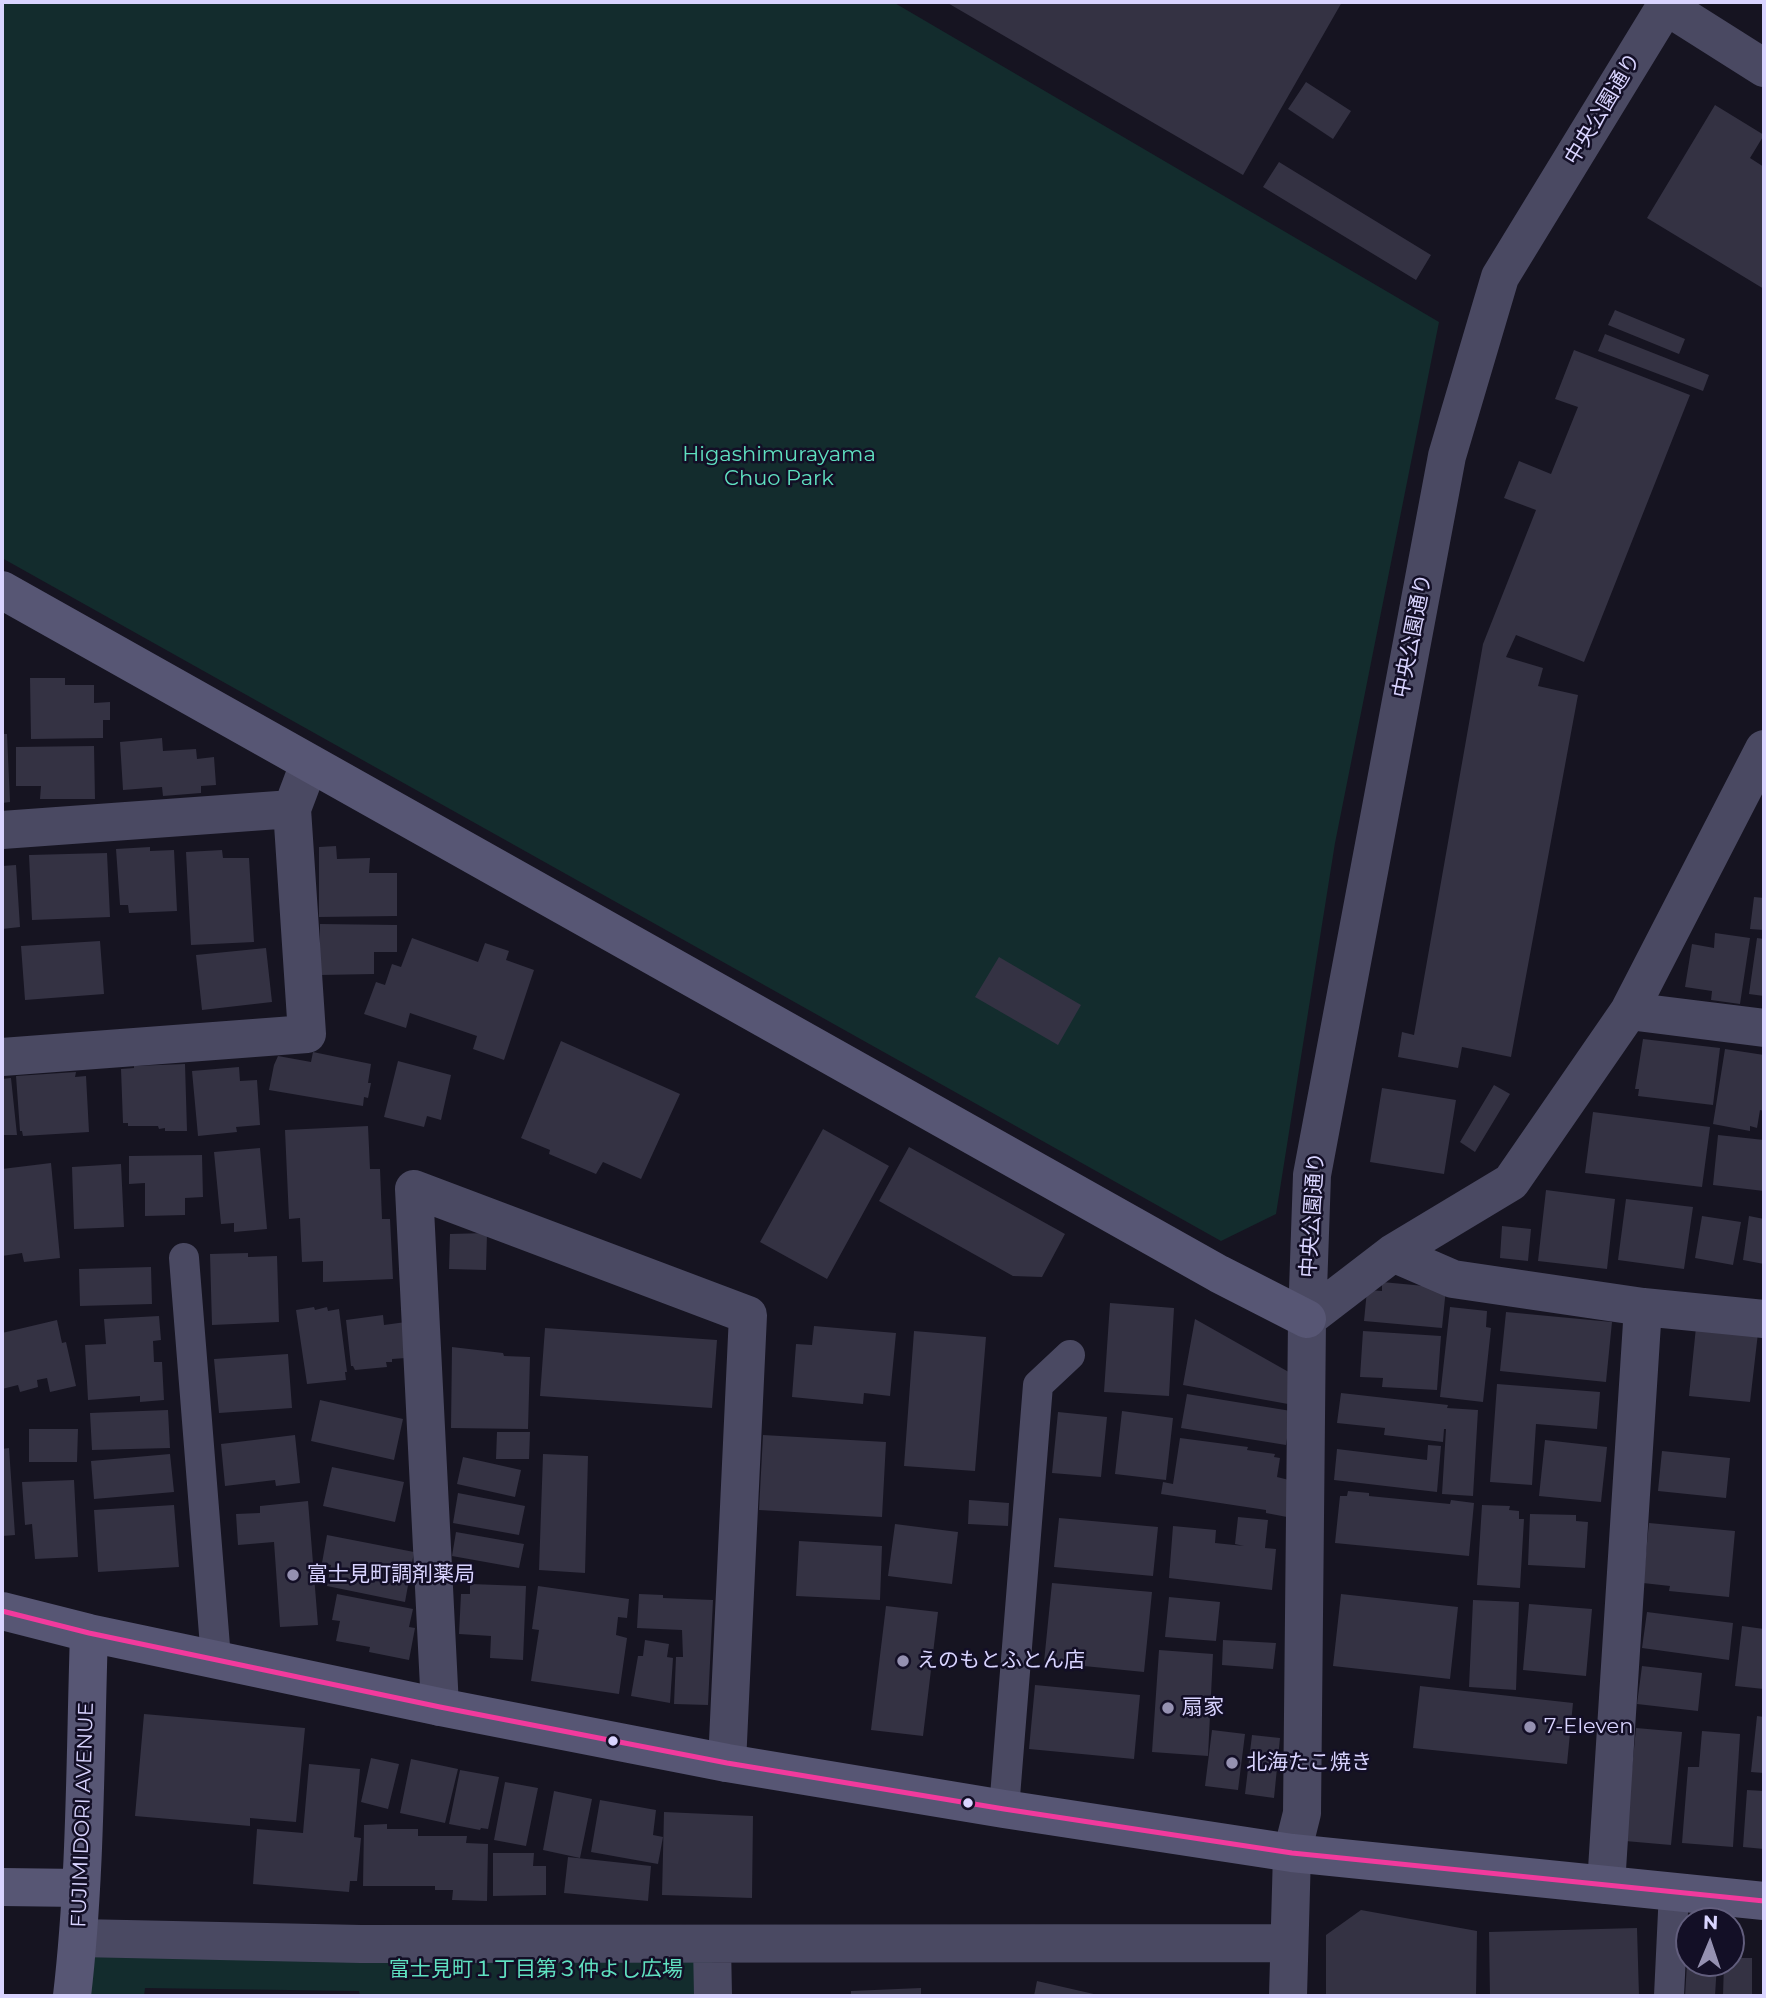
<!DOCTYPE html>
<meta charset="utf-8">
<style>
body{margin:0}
#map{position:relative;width:1766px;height:1998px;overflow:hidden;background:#161421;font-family:Montserrat,sans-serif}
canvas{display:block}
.frame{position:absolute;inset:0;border:4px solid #d9d4ff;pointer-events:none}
.north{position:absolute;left:1675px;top:1907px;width:70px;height:70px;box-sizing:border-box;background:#130f26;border:2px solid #625e7d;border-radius:50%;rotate:2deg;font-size:19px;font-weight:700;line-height:28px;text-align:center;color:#d9d4ff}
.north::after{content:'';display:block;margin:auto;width:24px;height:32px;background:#9591b1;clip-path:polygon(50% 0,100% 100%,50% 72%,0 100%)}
</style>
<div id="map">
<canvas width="1766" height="1998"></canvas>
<div class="frame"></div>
<div class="north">N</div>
</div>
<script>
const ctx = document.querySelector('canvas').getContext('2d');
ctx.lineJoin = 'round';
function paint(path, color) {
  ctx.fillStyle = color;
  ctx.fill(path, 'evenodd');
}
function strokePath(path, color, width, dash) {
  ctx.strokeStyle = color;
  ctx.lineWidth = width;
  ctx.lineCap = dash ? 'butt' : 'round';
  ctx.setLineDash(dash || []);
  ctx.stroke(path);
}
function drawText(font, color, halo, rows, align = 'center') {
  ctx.font = font + ' Montserrat,"Noto Sans JP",sans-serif';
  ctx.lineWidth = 5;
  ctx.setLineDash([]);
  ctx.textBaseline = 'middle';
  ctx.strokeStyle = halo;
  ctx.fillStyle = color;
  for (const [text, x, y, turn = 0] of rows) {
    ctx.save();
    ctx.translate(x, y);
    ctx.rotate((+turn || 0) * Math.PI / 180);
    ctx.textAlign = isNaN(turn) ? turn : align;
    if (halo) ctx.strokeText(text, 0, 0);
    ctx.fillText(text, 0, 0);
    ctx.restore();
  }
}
paint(new Path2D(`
 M 2,2 L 893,2 L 1439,322 L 1335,843 L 1276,1214 L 1221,1241 L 2,558 Z
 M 712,1945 L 713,1996 L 360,1996 L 359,1991 L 145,1988 L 144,1996 L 68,1996 L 70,1954 Z`), '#132c2d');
paint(new Path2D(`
 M 946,2 L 1342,2 L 1243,175 Z
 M 1306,82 L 1351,111 L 1333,139 L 1288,109 Z
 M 1715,105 L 1764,135 L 1750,158 L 1764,167 L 1764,289 L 1647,218 Z
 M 1279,162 L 1431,255 L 1416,280 L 1263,187 Z
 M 1615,310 L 1685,339 L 1679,354 L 1608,325 Z
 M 1605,334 L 1709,375 L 1703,391 L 1598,351 Z
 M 1574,350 L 1690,395 L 1584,662 L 1516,635 L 1506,657 L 1543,668 L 1538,686 L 1578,695 L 1511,1057 L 1462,1047 L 1458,1068 L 1398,1057 L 1402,1032 L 1414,1035 L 1483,644 L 1536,510 L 1504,498 L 1519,461 L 1551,474 L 1578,407 L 1555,399 Z
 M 30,678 L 65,678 L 65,685 L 94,685 L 94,703 L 110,702 L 110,720 L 103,720 L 103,738 L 31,739 Z
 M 2,734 L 7,734 L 10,802 L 2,803 Z
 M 162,738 L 163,751 L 196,749 L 197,759 L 214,757 L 216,785 L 201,786 L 201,793 L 163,796 L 162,787 L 123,790 L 120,742 Z
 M 94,746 L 95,799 L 40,799 L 41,786 L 16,786 L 16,747 Z
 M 336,846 L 337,859 L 370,858 L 369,873 L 397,873 L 397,916 L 319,917 L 319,847 Z
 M 150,847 L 150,851 L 174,850 L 177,911 L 129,913 L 128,905 L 120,905 L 116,849 Z
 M 222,850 L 223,858 L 249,858 L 254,942 L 191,945 L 186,852 Z
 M 107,853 L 110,917 L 32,920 L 29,855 Z
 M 16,865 L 20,927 L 2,929 L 2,866 Z
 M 1754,897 L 1764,898 L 1764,930 L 1750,929 Z
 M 320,924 L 397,925 L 397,952 L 374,952 L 374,974 L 320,975 Z
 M 1715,933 L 1750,938 L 1740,1004 L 1711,1000 L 1712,991 L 1685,987 L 1692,944 L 1714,948 Z
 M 412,938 L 478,962 L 485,943 L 509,951 L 506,960 L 534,970 L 504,1060 L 473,1049 L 477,1036 L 410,1013 L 406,1028 L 364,1014 L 376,982 L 385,985 L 392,964 L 401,967 Z
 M 1757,938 L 1764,939 L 1764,996 L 1749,994 Z
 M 100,941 L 104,994 L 25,1000 L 21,946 Z
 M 266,948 L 272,1002 L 202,1010 L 196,955 Z
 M 999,957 L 1081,1005 L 1058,1045 L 975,997 Z
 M 1643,1039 L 1720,1048 L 1713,1105 L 1638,1096 L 1639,1089 L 1635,1089 Z
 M 561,1041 L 680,1094 L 641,1179 L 603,1162 L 596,1174 L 549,1154 L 550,1150 L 521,1138 Z
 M 1725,1049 L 1764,1055 L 1764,1111 L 1760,1110 L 1757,1128 L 1750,1126 L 1750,1131 L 1713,1124 Z
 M 313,1052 L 371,1064 L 368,1083 L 371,1083 L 368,1098 L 364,1097 L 363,1106 L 269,1090 L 274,1065 L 278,1056 L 311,1062 Z
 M 398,1061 L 451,1075 L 441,1120 L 427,1116 L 424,1127 L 384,1117 Z
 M 185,1064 L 187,1131 L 165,1131 L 165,1128 L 159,1129 L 158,1126 L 128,1126 L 128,1123 L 123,1123 L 121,1069 L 134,1068 L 134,1066 Z
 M 239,1067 L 240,1081 L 257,1080 L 260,1125 L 236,1127 L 237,1132 L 198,1136 L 192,1071 Z
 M 76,1072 L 75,1077 L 86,1076 L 89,1132 L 23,1136 L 22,1131 L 20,1131 L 16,1076 Z
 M 11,1078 L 17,1135 L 2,1135 L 2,1079 Z
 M 1494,1085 L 1510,1094 L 1475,1152 L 1460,1142 Z
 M 1382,1088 L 1456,1100 L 1444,1174 L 1370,1162 Z
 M 1593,1112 L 1710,1127 L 1702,1187 L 1585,1173 Z
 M 368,1126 L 370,1169 L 380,1169 L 382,1219 L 390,1219 L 393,1279 L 323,1282 L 323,1261 L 302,1262 L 300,1218 L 289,1219 L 285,1130 Z
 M 823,1129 L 889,1166 L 827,1279 L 760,1242 Z
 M 1718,1135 L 1764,1140 L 1764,1191 L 1713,1185 Z
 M 909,1147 L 1065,1234 L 1042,1277 L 1013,1276 L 879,1201 Z
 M 260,1148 L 267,1229 L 234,1232 L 234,1223 L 221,1224 L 214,1152 Z
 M 202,1155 L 203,1197 L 185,1198 L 185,1215 L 145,1216 L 145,1183 L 129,1184 L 129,1156 Z
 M 51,1163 L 60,1258 L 24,1262 L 22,1253 L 2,1256 L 2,1169 Z
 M 121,1164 L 124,1227 L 74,1229 L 72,1167 Z
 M 1546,1190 L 1615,1199 L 1607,1269 L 1538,1261 Z
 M 1626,1199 L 1693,1207 L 1684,1269 L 1618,1260 Z
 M 1702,1216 L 1741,1222 L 1733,1265 L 1695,1258 Z
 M 1749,1216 L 1764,1219 L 1764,1264 L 1743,1260 Z
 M 1502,1226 L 1531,1229 L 1528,1261 L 1500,1258 Z
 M 487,1233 L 486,1270 L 449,1269 L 450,1234 Z
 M 248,1253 L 248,1257 L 277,1256 L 279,1322 L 212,1325 L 210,1254 Z
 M 151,1267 L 152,1304 L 80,1306 L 79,1269 Z
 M 1382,1282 L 1446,1288 L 1442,1328 L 1364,1321 L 1367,1290 L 1382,1291 Z
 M 1110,1303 L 1174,1308 L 1169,1396 L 1104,1392 Z
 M 314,1307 L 315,1310 L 327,1307 L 328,1311 L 339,1309 L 347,1372 L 345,1372 L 346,1380 L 307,1384 L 296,1310 Z
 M 1450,1307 L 1487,1311 L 1486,1327 L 1491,1328 L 1483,1402 L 1440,1397 Z
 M 1506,1312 L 1612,1322 L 1606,1382 L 1500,1371 Z
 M 383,1315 L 384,1325 L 406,1322 L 406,1358 L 392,1359 L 392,1362 L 386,1362 L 387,1367 L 355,1370 L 353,1366 L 351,1366 L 346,1320 Z
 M 159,1316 L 161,1340 L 153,1341 L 154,1362 L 162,1362 L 164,1400 L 140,1402 L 140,1396 L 88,1400 L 85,1345 L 106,1344 L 104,1319 Z
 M 1195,1319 L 1294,1375 L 1288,1404 L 1183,1385 Z
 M 57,1320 L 62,1343 L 66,1342 L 76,1386 L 50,1392 L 47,1378 L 37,1380 L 38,1387 L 20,1392 L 18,1385 L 2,1389 L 2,1333 Z
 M 814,1326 L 896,1333 L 890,1396 L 864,1393 L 863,1404 L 792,1397 L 796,1344 L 812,1345 Z
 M 1696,1327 L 1758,1333 L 1750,1402 L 1689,1396 Z
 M 545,1328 L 717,1340 L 712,1408 L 540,1396 Z
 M 914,1331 L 986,1337 L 975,1471 L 904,1466 Z
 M 1363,1331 L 1441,1336 L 1437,1390 L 1382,1387 L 1383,1378 L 1360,1377 Z
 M 452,1347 L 503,1353 L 504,1356 L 530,1357 L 528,1429 L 451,1428 Z
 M 288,1354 L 292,1408 L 219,1413 L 214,1359 Z
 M 1497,1384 L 1600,1392 L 1597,1429 L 1536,1424 L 1532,1485 L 1490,1482 Z
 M 1341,1393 L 1448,1405 L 1447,1408 L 1478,1410 L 1473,1496 L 1442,1494 L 1446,1429 L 1444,1429 L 1443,1442 L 1384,1435 L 1385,1428 L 1337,1423 Z
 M 1187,1394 L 1291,1411 L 1286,1445 L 1181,1428 Z
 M 320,1400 L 403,1419 L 394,1460 L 311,1441 Z
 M 168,1410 L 170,1448 L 92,1450 L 90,1413 Z
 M 1122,1411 L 1173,1418 L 1166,1480 L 1115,1474 Z
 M 1058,1412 L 1107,1417 L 1101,1477 L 1052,1473 Z
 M 29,1429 L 78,1429 L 77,1462 L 29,1462 Z
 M 497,1432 L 530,1432 L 529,1459 L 496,1459 Z
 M 295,1435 L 300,1483 L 276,1486 L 275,1480 L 225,1486 L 221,1444 Z
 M 763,1435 L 886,1442 L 882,1517 L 759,1510 Z
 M 1180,1438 L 1248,1447 L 1247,1450 L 1275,1454 L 1274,1457 L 1280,1458 L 1277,1477 L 1293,1481 L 1287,1517 L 1266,1513 L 1266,1510 L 1161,1494 L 1163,1482 L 1173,1484 Z
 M 1545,1440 L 1607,1447 L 1601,1502 L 1539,1496 Z
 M 1428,1445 L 1441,1446 L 1437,1492 L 1334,1480 L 1337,1449 L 1427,1460 Z
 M 9,1448 L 15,1535 L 2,1536 L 2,1449 Z
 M 1662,1451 L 1730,1458 L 1726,1498 L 1658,1491 Z
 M 170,1454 L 174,1492 L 94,1499 L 91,1461 Z
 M 543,1454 L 588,1456 L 585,1573 L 539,1570 Z
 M 463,1457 L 521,1470 L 515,1497 L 457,1484 Z
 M 332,1467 L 404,1482 L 395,1522 L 323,1506 Z
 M 74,1480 L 78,1557 L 35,1559 L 32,1524 L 25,1525 L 22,1482 Z
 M 1348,1491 L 1369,1493 L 1369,1496 L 1450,1504 L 1451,1500 L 1474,1503 L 1469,1556 L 1335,1543 L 1340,1496 L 1347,1496 Z
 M 458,1493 L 525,1506 L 519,1535 L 453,1523 Z
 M 969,1500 L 1009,1503 L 1008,1526 L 968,1524 Z
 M 308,1501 L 318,1625 L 280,1627 L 274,1542 L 238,1545 L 236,1514 L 260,1513 L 260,1506 Z
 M 174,1505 L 179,1567 L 98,1572 L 94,1510 Z
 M 1482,1505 L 1510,1506 L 1509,1510 L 1519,1511 L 1519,1519 L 1524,1519 L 1520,1588 L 1477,1585 Z
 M 1530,1514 L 1576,1515 L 1576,1521 L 1588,1522 L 1585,1568 L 1528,1565 Z
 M 1238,1517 L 1268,1520 L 1265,1548 L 1276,1549 L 1272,1590 L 1169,1578 L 1173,1526 L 1216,1530 L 1215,1543 L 1244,1546 L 1235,1544 Z
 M 1059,1518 L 1158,1527 L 1153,1576 L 1054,1567 Z
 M 1649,1523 L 1735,1531 L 1729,1597 L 1669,1591 L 1670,1586 L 1643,1583 Z
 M 895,1524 L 958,1532 L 952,1584 L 888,1576 Z
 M 456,1532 L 524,1544 L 519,1568 L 452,1556 Z
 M 327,1535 L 414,1552 L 405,1602 L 327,1586 L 331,1565 L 322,1563 Z
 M 799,1541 L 882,1546 L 880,1600 L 796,1596 Z
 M 1052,1583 L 1152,1592 L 1144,1672 L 1044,1662 Z
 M 470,1584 L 526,1586 L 523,1660 L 490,1658 L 491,1636 L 459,1634 L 461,1594 L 470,1594 Z
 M 538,1586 L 629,1599 L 627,1618 L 618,1617 L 616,1635 L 627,1638 L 619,1694 L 531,1681 L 539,1630 L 532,1629 Z
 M 337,1594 L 413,1609 L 409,1627 L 415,1628 L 409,1660 L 369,1652 L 370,1647 L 336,1641 L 340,1621 L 332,1620 Z
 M 639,1594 L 663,1595 L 663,1598 L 713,1600 L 708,1705 L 674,1704 L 676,1657 L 683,1657 L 682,1630 L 637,1628 Z
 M 1341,1594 L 1458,1607 L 1450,1679 L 1333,1666 Z
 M 1169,1597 L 1220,1602 L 1216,1641 L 1165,1637 Z
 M 1473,1600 L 1519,1602 L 1516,1690 L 1469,1687 Z
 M 1529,1604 L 1592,1609 L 1586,1676 L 1523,1670 Z
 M 886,1606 L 938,1612 L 923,1736 L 871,1730 Z
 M 1647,1612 L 1733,1623 L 1729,1660 L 1642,1648 Z
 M 1742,1626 L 1764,1629 L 1764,1689 L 1735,1686 Z
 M 645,1640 L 669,1644 L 667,1657 L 673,1658 L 670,1703 L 631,1696 L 638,1656 L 643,1656 Z
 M 1223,1640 L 1276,1643 L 1273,1669 L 1222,1665 Z
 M 1159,1650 L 1213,1654 L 1208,1756 L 1152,1752 Z
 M 1642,1666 L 1702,1673 L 1698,1711 L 1637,1704 Z
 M 1035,1685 L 1140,1695 L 1134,1759 L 1029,1749 Z
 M 1420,1686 L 1573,1703 L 1567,1764 L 1413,1748 Z
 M 144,1714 L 305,1728 L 296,1822 L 250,1818 L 250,1826 L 135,1816 Z
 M 1757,1716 L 1764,1717 L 1764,1773 L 1751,1772 Z
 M 1636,1728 L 1682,1732 L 1671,1845 L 1625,1841 Z
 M 1212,1730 L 1245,1734 L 1238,1790 L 1205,1786 Z
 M 1702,1731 L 1740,1734 L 1733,1847 L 1682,1843 L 1688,1767 L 1699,1767 Z
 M 1252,1735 L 1280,1738 L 1274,1798 L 1245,1794 Z
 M 371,1758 L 399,1764 L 388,1809 L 361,1802 Z
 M 411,1759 L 458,1769 L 445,1823 L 400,1813 Z
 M 309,1764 L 360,1769 L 354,1837 L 361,1838 L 357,1881 L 350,1881 L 349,1892 L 253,1884 L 257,1829 L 303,1833 Z
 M 460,1770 L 499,1777 L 488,1829 L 481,1828 L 480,1830 L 449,1824 Z
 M 505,1782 L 538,1788 L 526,1846 L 494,1840 Z
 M 1747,1790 L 1764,1791 L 1764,1849 L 1743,1847 Z
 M 554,1791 L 592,1799 L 580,1858 L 543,1850 Z
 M 600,1800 L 656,1810 L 653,1835 L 663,1837 L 658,1864 L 591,1852 Z
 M 664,1812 L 753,1816 L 752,1898 L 662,1895 Z
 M 387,1824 L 387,1829 L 418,1829 L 418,1836 L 467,1836 L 466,1843 L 488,1844 L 487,1901 L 452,1900 L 453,1890 L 435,1890 L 435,1886 L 363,1886 L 364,1825 Z
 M 493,1853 L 534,1853 L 533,1866 L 546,1866 L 546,1895 L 493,1896 Z
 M 568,1857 L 651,1866 L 648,1901 L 564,1893 Z
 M 1361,1910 L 1477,1931 L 1476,1996 L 1326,1996 L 1326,1935 Z
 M 1637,1928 L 1639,1996 L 1490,1996 L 1489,1932 Z
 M 1731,1958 L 1752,1958 L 1752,1996 L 1723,1996 L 1724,1963 L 1731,1963 Z
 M 1687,1963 L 1717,1963 L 1715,1996 L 1685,1996 Z
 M 1037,1981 L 1098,1995 L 1097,1996 L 1034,1996 Z
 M 921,1988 L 921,1996 L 851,1996 L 851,1991 Z`), '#343243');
strokePath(new Path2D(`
 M 184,1258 L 216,1659
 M 1004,1809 L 1038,1385 L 1070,1355
 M 1669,1996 L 1674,1891`), '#4a4962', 30);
strokePath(new Path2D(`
 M 1666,6 L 1764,68
 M 2,830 L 292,809
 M 1629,1011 L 1764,1028
 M 2,1057 L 307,1034 L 292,809 L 309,764
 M 1393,1253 L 1453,1279 L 1643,1307 L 1764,1319
 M 1307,1319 L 1393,1253 L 1511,1182 L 1629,1011 L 1764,749
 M 440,1707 L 414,1189 L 748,1315 L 727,1763
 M 1606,1885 L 1643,1307
 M 79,1938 L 361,1944 L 1289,1943
 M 712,1945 L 713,1996
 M 1288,1996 L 1292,1853 L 1302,1813 L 1307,1319 L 1312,1175 L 1447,456 L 1500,277 L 1668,2`), '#4a4962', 38);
strokePath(new Path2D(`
 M 2,590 L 1219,1274 L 1307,1319
 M 2,1611 L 89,1633 L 440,1707 L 727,1763 L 1004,1809 L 1292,1853 L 1764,1901
 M 2,1887 L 81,1888
 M 72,1996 C 86,1876 85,1754 89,1633`), '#575674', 38);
strokePath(new Path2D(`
 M 2,1611 L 89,1633 L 440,1707 L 727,1763 L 1004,1809 L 1292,1853 L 1764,1901`), '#f13a9d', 5);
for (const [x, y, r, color] of [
 [293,1575,7,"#9591b1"],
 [903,1661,7,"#9591b1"],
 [1168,1708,7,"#9591b1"],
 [1530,1727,7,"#9591b1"],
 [613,1741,6,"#d9d4ff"],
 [1232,1763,7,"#9591b1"],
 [968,1803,6,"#d9d4ff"]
]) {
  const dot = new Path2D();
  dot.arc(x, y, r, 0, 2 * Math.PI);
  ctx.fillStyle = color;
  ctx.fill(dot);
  strokePath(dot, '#130f26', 2.5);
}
drawText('21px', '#d9d4ff', '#130f26', [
 ["中央公園通り",1603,109,-59],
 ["中央公園通り",1413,636,-79],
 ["中央公園通り",1313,1215,-86],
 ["FUJIMIDORI AVENUE",83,1815,-88]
]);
drawText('21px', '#5fe0c0', '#130f26', [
 ["Higashimurayama",779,455],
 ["Chuo Park",779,479],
 ["富士見町１丁目第３仲よし広場",536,1970]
]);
drawText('21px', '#d9d4ff', '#130f26', [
 ["富士見町調剤薬局",307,1575],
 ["えのもとふとん店",917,1661],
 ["扇家",1182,1708],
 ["7-Eleven",1544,1727],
 ["北海たこ焼き",1246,1763]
], 'left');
</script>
